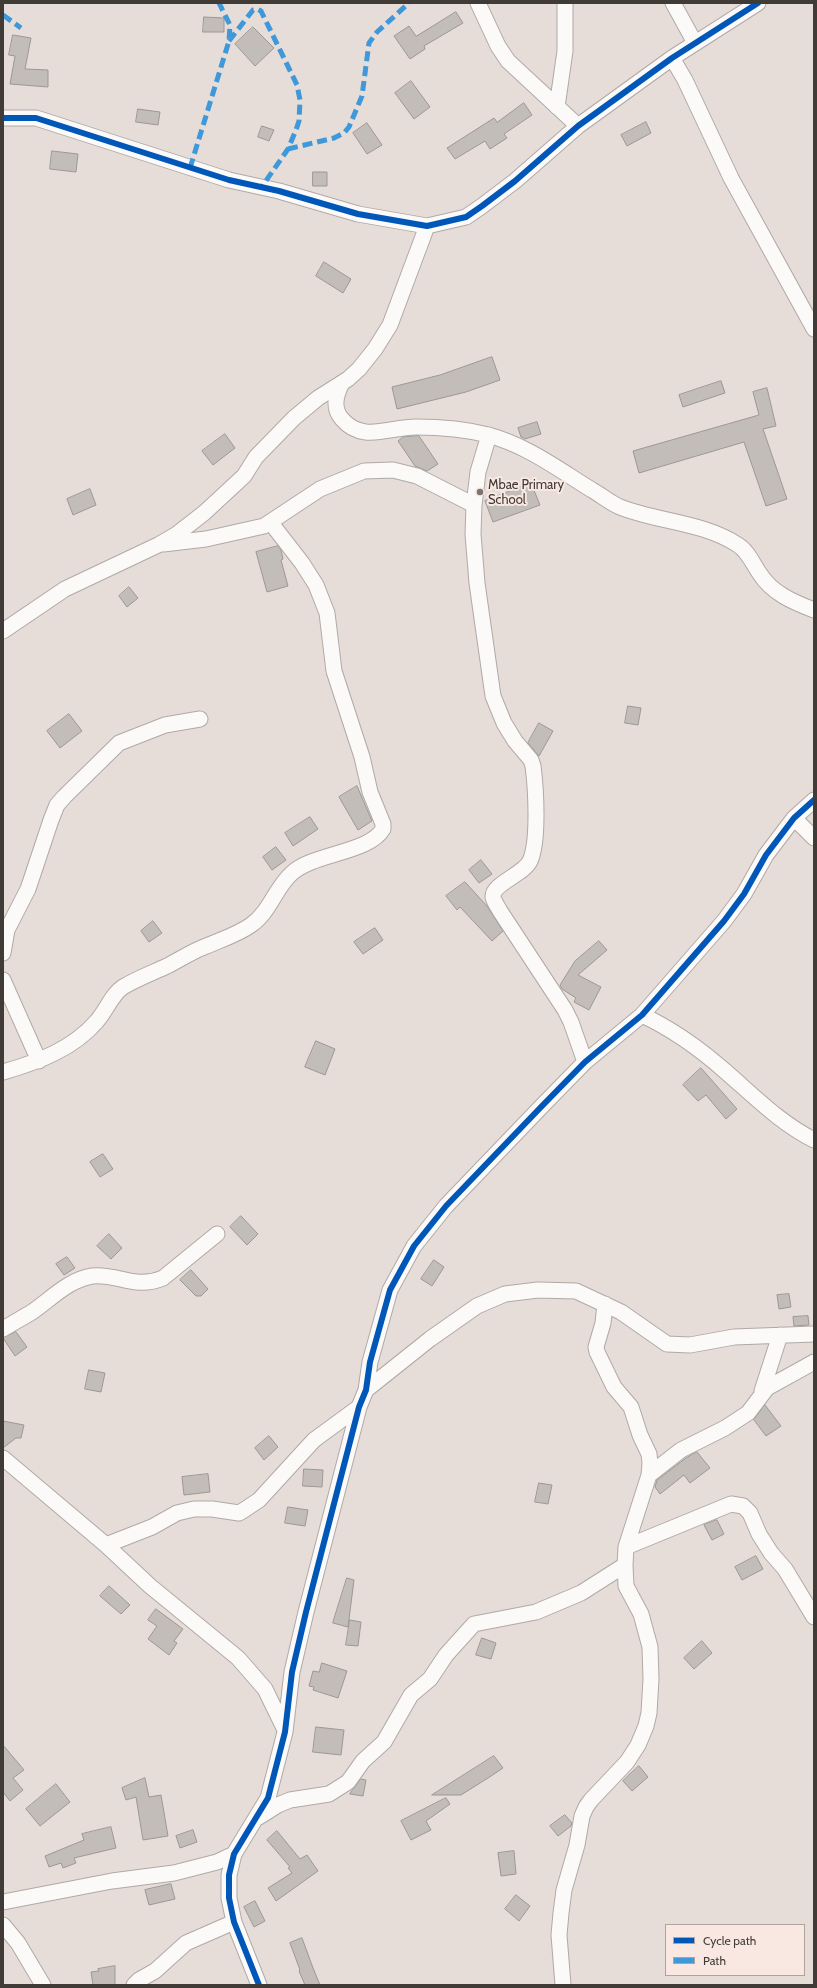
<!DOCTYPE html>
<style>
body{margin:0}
#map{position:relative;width:817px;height:1988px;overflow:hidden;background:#e6ddd9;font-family:Cabin,sans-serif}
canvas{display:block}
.frame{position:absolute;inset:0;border:4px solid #413b38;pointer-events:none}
.legend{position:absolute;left:665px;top:1924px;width:140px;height:52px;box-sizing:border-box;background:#f8e8e1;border:1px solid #afa39d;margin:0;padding:5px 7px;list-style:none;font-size:12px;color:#413b38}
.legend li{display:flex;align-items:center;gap:8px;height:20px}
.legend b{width:20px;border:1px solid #afa39d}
</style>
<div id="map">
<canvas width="817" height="1988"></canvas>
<div class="frame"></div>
<ul class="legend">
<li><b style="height:5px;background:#0057b8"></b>Cycle path</li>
<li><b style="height:5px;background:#3f98d9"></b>Path</li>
</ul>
</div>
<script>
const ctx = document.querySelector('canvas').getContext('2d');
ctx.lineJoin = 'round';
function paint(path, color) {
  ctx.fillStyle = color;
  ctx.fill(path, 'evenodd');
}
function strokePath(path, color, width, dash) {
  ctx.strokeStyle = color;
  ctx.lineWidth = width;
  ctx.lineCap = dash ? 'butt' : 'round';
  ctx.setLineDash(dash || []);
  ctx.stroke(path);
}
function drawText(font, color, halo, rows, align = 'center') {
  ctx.font = font + ' Cabin,sans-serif';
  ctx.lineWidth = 4;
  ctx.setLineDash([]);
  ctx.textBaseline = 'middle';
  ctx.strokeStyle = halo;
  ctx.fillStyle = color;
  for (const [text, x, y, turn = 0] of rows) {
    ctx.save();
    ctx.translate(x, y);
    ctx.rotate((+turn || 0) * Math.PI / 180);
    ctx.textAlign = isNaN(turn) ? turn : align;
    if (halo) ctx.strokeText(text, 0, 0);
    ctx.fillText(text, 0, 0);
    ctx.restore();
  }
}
const building = new Path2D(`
 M 456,12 L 463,23 L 424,46 L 425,49 L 410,59 L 394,36 L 409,26 L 416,36 Z
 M 204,17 L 224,18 L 224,32 L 203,32 Z
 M 253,27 L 274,48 L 255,66 L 235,44 Z
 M 13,35 L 31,38 L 25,69 L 48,70 L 48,87 L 10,84 L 15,56 L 9,55 Z
 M 411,81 L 430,107 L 414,119 L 395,93 Z
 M 524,103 L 532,115 L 504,134 L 507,138 L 490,149 L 485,141 L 455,159 L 447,148 L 494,118 L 497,122 Z
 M 138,109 L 160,112 L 158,125 L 136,122 Z
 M 646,122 L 651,133 L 627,146 L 621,135 Z
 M 367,123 L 382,145 L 367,154 L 353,133 Z
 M 262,126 L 274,130 L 269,141 L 258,137 Z
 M 52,151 L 78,154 L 76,172 L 50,169 Z
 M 313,172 L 327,172 L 327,186 L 313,186 Z
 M 324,262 L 351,279 L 343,293 L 316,276 Z
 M 492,357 L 500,380 L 466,392 L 397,409 L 392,387 L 440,375 Z
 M 721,381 L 725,393 L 683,407 L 679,395 Z
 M 767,388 L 776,426 L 763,429 L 787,499 L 766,506 L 744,442 L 639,473 L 633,451 L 759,415 L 753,392 Z
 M 537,422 L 541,434 L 525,439 L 521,437 L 518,428 Z
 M 225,434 L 235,448 L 213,465 L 202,451 Z
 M 419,436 L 438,464 L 427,471 L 415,466 L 398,441 L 403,437 Z
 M 531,483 L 540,505 L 493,522 L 485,501 Z
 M 90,489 L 96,505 L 73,515 L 67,499 Z
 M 278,546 L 281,550 L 283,559 L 281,560 L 288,586 L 267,592 L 256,552 Z
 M 129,587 L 138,598 L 127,607 L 119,596 Z
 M 628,706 L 641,708 L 638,725 L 625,723 Z
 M 69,714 L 82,731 L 60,748 L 47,731 Z
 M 539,723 L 553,731 L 539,756 L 528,743 Z
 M 357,786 L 372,821 L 358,830 L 339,797 Z
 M 310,817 L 318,829 L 293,846 L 285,833 Z
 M 276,847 L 286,860 L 272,870 L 263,857 Z
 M 481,860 L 492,874 L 479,883 L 469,870 Z
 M 465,882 L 487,906 L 503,931 L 492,941 L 460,907 L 457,910 L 446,896 Z
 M 153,921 L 162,933 L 149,942 L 141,931 Z
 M 375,928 L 383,940 L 363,954 L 354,942 Z
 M 599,941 L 607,950 L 578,975 L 601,987 L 589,1010 L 574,1002 L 576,998 L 562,989 L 560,985 L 575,961 Z
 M 316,1041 L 335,1049 L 325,1075 L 305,1067 Z
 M 701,1068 L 737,1109 L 726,1119 L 706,1095 L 698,1101 L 683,1085 Z
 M 103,1154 L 113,1169 L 100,1177 L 90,1162 Z
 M 241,1216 L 258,1234 L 247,1245 L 230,1227 Z
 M 109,1234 L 122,1248 L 111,1259 L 97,1246 Z
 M 67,1257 L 75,1268 L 64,1275 L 56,1264 Z
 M 434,1260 L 444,1267 L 432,1286 L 421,1279 Z
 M 191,1270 L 208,1289 L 201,1296 L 196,1296 L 180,1280 Z
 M 789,1294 L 791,1307 L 779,1309 L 777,1295 Z
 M 808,1316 L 809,1325 L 794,1326 L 793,1317 Z
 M 16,1332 L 27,1347 L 15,1356 L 3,1338 Z
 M 89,1370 L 105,1373 L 101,1392 L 85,1389 Z
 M 765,1405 L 781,1426 L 766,1436 L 754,1420 Z
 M 3,1421 L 24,1425 L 21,1438 L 16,1438 L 3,1448 Z
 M 269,1436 L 278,1447 L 264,1460 L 255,1448 Z
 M 697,1452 L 710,1468 L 690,1483 L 684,1475 L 660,1494 L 655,1487 L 657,1480 L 686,1458 Z
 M 304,1469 L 323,1470 L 322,1487 L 303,1486 Z
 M 208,1474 L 210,1492 L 184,1495 L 182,1477 Z
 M 539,1483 L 552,1485 L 548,1504 L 535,1502 Z
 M 288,1507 L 308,1510 L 305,1526 L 285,1523 Z
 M 717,1520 L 724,1534 L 712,1540 L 704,1525 Z
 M 756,1556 L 763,1569 L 742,1580 L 735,1567 Z
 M 347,1578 L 354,1580 L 348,1627 L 333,1623 Z
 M 109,1586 L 130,1605 L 121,1614 L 100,1596 Z
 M 156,1609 L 183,1629 L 174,1641 L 177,1643 L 169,1655 L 148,1639 L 157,1626 L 148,1620 Z
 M 350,1620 L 361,1622 L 358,1646 L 346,1645 Z
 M 482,1638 L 496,1643 L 491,1659 L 476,1655 Z
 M 702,1641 L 712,1653 L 694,1669 L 684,1658 Z
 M 322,1663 L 347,1671 L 338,1698 L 313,1690 L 314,1687 L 309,1686 L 313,1671 L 319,1672 Z
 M 316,1727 L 344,1730 L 341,1755 L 313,1752 Z
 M 3,1745 L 24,1770 L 13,1778 L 23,1790 L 10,1801 L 3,1792 Z
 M 494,1756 L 503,1768 L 488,1778 L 461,1795 L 432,1795 Z
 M 639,1766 L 648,1777 L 632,1791 L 623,1781 Z
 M 145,1778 L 149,1797 L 161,1795 L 168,1836 L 143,1840 L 136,1797 L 126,1800 L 122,1788 Z
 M 361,1779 L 366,1780 L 363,1796 L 350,1794 Z
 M 56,1784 L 70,1802 L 40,1826 L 26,1809 Z
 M 446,1798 L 450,1804 L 426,1821 L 431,1830 L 411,1840 L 401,1821 Z
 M 565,1815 L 572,1823 L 571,1826 L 558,1836 L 550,1826 Z
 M 111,1827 L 116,1848 L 74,1858 L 76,1863 L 63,1868 L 61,1863 L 49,1867 L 45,1856 L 84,1840 L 82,1834 Z
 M 193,1830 L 197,1842 L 180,1848 L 176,1836 Z
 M 277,1831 L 300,1859 L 307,1855 L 318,1871 L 276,1901 L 268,1888 L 292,1873 L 288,1868 L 290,1867 L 267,1840 Z
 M 514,1851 L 516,1874 L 501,1876 L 498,1853 Z
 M 171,1884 L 175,1899 L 149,1905 L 145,1890 Z
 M 516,1895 L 530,1906 L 519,1921 L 505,1909 Z
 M 255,1901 L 265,1921 L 254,1927 L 244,1907 Z
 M 302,1938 L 313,1968 L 320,1985 L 305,1985 L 299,1971 L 300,1970 L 290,1943 Z
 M 115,1966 L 115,1985 L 93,1985 L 91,1972 L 99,1971 L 98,1969 Z`);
paint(building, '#c3bdba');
strokePath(building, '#9d9794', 1);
const minor = new Path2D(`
 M 478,3 L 498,46 L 508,61 L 578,126
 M 673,3 L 695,43
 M 672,58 L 685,80 L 731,178 L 814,329
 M 557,107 L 565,51 L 565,3
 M 3,118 L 36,118 L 229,180 L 279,191 L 358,214 L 427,226 L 466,217 L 482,206 L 515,181 L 578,126 L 672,58 L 758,3
 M 342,383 C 336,395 332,408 342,419 C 362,443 389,427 416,427 C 439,427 465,429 488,435 C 526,445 558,469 592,490 C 601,495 610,503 620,507 C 658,522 703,522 738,545 C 748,551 753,564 760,574 C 772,593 793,602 814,610
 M 489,435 L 478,472 L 474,505 L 473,534 L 477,583 L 493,696 L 504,723 L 515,741 L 531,760 L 533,766 C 536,789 539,841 530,861 C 524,874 492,884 493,897 C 494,902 498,907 500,911 L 565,1010 L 571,1022 L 585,1062
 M 163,544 L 206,539 L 264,526 L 320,489 L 364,471 L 393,470 L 417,476 L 474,505
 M 3,631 L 65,589 L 158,545 L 177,534 L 204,513 L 244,476 L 256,457 L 294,418 L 318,398 L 348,379 L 359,369 L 375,349 L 390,325 L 427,226
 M 794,818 L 814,838
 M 3,953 L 7,930 L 28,889 L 51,820 L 57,805 L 64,797 L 119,743 L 165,725 L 200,719
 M 3,980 L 39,1061
 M 642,1015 C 672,1029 700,1049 725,1071 C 754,1096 780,1123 814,1140
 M 3,1072 C 38,1062 73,1049 97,1021 C 106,1011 112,994 123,987 C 136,979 152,973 167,966 C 179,960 191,952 204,947 C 220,940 237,935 251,925 C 270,912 275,888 292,873 C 314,853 369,853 383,829 L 383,824 L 370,792 L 362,757 L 334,671 L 327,613 L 316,585 L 302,563 L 271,523
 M 3,1329 C 13,1323 22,1318 32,1312 C 51,1299 68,1280 92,1276 C 118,1273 134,1290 163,1278 L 217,1234
 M 366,1390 L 430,1339 L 477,1306 L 505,1294 L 538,1290 L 576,1291 L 621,1312 L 667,1344 L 690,1345 L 734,1337 L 814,1334
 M 762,1391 L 780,1335
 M 3,1458 L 106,1545 L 150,1586 L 238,1658 L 265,1689 L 285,1730
 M 649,1475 L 681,1450 L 725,1428 L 748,1413 L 767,1388 L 814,1362
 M 106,1545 L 152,1527 L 177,1513 L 194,1509 L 212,1509 L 239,1513 L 244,1510 L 259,1500 L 314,1440 L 359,1407
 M 626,1547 L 731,1504 L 743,1506 L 750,1513 L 759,1534 L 771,1553 L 785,1569 L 814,1617
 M 259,1817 L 278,1805 L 290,1800 L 329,1794 L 348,1782 L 363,1761 L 384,1742 L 411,1695 L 430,1679 L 446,1655 L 474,1624 L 536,1612 L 581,1593 L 625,1565
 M 3,1902 L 112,1881 L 174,1873 L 217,1862 L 234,1854
 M 3,1925 L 18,1943 L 43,1985
 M 134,1985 L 139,1980 L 155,1971 L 186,1943 L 234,1922
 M 259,1985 L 234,1922 L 229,1898 L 229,1875 L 234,1854 L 268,1798 L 285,1732 L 292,1672 L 306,1612 L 359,1407 L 366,1390 L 370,1362 L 390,1290 L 414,1246 L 446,1206 L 541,1107 L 585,1062 L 642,1015 L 724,921 L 744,894 L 766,855 L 794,818 L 814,800
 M 563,1985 L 559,1935 L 561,1913 L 564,1890 L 577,1845 L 582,1816 L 586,1807 L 591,1800 L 627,1762 L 638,1745 L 646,1726 L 649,1713 L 651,1679 L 650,1647 L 641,1614 L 626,1586 L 625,1565 L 626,1547 L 649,1475 L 650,1463 L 649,1454 L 640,1435 L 631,1407 L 614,1387 L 597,1352 L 596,1347 L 603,1323 L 605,1304`);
strokePath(minor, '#b0a9a6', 17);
strokePath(minor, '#fbfaf9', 15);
strokePath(new Path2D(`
 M 3,15 L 21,28
 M 229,41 L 253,10 L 257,9 L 261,11 L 297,85 L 300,100 L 299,121 L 296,130 L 288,149 L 261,188
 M 288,149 L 334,138 L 344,133 L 349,127 L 362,96 L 369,43 L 377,32 L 409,3
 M 190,168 L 229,41 L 230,25 L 219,3`), '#3f98d9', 5, [10, 5]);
strokePath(new Path2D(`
 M 3,118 L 36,118 L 229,180 L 279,191 L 358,214 L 427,226 L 466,217 L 482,206 L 515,181 L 578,126 L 672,58 L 758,3
 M 259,1985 L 234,1922 L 229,1898 L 229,1875 L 234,1854 L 268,1798 L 285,1732 L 292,1672 L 306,1612 L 359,1407 L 366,1390 L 370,1362 L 390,1290 L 414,1246 L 446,1206 L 541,1107 L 585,1062 L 642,1015 L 724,921 L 744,894 L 766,855 L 794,818 L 814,800`), '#0057b8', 6);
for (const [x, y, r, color] of [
 [480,492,4,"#7b7470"]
]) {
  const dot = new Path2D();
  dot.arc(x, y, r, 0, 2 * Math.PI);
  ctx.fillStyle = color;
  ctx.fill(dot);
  strokePath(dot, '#f8e8e1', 1.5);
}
drawText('13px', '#413b38', '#f8e8e1', [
 ["Mbae Primary",488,485],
 ["School",488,500]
], 'left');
</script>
